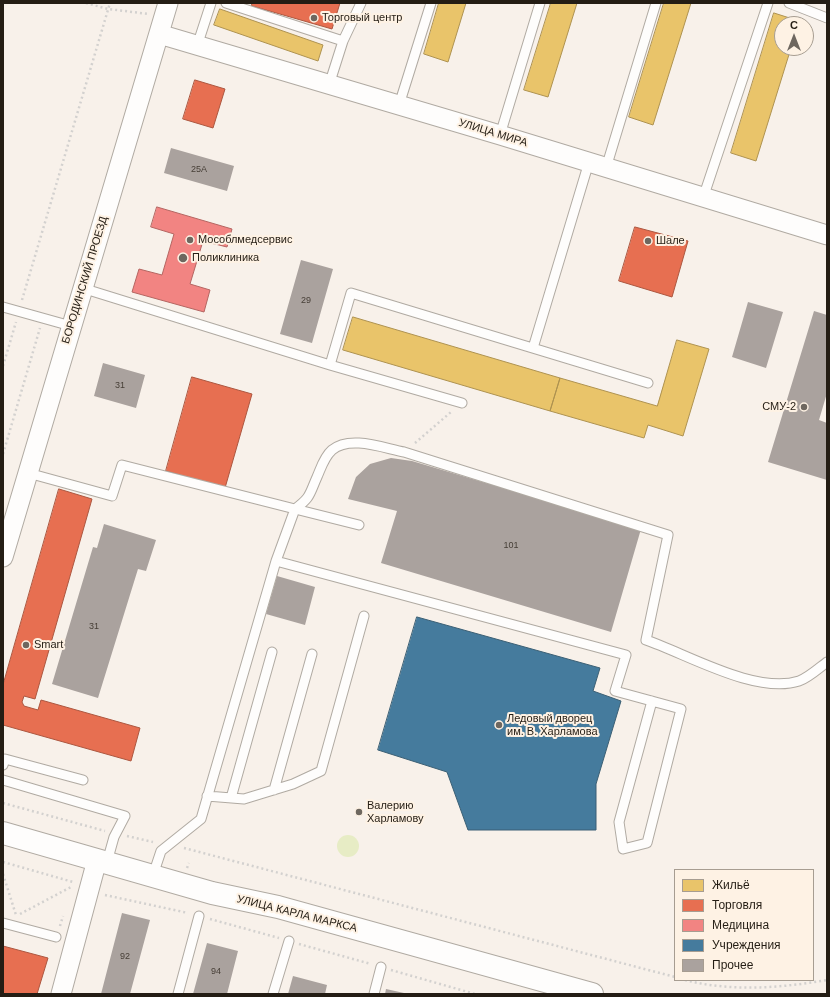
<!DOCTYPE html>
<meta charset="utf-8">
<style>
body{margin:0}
#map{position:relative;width:830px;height:997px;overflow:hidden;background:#f8f1ea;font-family:Helvetica,sans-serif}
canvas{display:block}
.frame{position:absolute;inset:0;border:4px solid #241d14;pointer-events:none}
.legend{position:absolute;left:674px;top:869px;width:140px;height:112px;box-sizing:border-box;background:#fef2e4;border:1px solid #a79d91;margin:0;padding:5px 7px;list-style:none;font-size:12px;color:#241d14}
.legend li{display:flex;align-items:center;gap:8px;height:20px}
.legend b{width:20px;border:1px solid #a79d91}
.north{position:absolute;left:774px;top:16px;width:40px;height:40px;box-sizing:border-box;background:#fef2e4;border:1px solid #a79d91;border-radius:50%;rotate:0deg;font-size:11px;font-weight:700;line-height:16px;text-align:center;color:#241d14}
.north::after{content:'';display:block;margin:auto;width:14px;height:18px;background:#6e675f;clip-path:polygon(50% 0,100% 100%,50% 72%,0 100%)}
</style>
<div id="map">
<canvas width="830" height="997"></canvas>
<div class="frame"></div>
<ul class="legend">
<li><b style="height:11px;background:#e9c46a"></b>Жильё</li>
<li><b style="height:11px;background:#e76f51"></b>Торговля</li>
<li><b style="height:11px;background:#f28482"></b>Медицина</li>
<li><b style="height:11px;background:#457b9d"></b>Учреждения</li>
<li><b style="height:11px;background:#aaa29e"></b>Прочее</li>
</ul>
<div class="north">С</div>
</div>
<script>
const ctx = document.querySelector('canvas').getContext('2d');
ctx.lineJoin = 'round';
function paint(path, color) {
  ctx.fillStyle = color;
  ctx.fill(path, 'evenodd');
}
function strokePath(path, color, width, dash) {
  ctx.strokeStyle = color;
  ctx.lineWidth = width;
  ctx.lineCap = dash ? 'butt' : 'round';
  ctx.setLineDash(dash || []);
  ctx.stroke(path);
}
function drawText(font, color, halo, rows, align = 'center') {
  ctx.font = font + ' Helvetica,sans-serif';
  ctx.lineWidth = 4;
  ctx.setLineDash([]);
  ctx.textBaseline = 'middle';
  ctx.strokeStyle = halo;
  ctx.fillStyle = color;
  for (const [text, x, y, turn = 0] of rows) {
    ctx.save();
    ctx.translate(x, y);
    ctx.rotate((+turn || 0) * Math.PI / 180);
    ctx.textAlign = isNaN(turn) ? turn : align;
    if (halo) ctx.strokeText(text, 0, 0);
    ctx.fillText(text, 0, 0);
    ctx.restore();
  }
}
paint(new Path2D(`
 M337 846a11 11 0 1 1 22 0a11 11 0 1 1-22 0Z`), '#e7ecc5');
const homes = new Path2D(`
 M 439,3 L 466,3 L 448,62 L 424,54 Z
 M 551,3 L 577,3 L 548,97 L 524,90 Z
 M 664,3 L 691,3 L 653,125 L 629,117 Z
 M 220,9 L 323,45 L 318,61 L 214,25 Z
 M 774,13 L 799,21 L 798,24 L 782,24 L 782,48 L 791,48 L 756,161 L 731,153 Z
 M 353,317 L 560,378 L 550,411 L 343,350 Z
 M 677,340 L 709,349 L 683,436 L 648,425 L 644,438 L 550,411 L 560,378 L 657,406 Z`);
paint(homes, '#e9c46a');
strokePath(homes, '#ae9250', 1);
const shops = new Path2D(`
 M 252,3 L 340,3 L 332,29 L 252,6 Z
 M 195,80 L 225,89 L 213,128 L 183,119 Z
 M 635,227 L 688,241 L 672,297 L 619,281 Z
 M 192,377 L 252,394 L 225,488 L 166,471 Z
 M 59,489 L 92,499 L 35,699 L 24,696 L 22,702 L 24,706 L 38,710 L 41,700 L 140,728 L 131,761 L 3,725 L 3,685 Z
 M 3,946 L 48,958 L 37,994 L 3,994 Z`);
paint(shops, '#e76f51');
strokePath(shops, '#ac563f', 1);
const health = new Path2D(`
 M 157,207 L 232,229 L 227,247 L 203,241 L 190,284 L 210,290 L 204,312 L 132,292 L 139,269 L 162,275 L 174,234 L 151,227 Z`);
paint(health, '#f28482');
strokePath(health, '#b46561', 1);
const public = new Path2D(`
 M 417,617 L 600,668 L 593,691 L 621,701 L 596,784 L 596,830 L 468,830 L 447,772 L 378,750 Z`);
paint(public, '#457b9d');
strokePath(public, '#3b5f74', 1);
paint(new Path2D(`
 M 171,148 L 234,166 L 227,191 L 164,173 Z
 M 301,260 L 333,269 L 312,343 L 280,334 Z
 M 748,302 L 783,312 L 766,368 L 732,357 Z
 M 814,311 L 827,315 L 827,393 L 819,420 L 827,423 L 827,480 L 768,462 Z
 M 103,363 L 145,375 L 136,408 L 94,396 Z
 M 391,458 L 412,461 L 641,529 L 611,632 L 381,563 L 397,511 L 348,499 L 356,477 L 370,464 Z
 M 104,524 L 156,540 L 146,571 L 138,569 L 98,698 L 52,684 L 93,547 L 97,548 Z
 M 277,576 L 315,587 L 305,625 L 266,614 Z
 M 122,913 L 150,920 L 130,994 L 101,994 Z
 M 207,943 L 238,951 L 227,994 L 193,994 Z
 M 293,976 L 327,985 L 325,994 L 288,994 Z
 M 386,989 L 404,993 L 404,994 L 385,994 Z`), '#aaa29e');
const lane = new Path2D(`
 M 226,3 L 343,41
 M 789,3 L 827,18
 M 197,46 L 211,3
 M 329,85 L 343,41 L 361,3
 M 399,105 L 431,3
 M 500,135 L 540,3
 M 606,168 L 656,3
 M 703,198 L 768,3
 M 82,288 L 330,365 L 462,403
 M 3,307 L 71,326
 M 533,348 L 589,162
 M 330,365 L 351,293 L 648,383
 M 28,473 L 112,496 L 122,465 L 295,509 C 311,497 309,495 317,477 C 321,468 324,457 332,450 C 350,435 383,448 404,452 L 668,535 L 646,640 C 687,654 756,695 799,681 C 808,678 819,668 827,662
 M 276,561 L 295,509 L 359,525
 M 3,765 L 5,759 L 83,780
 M 3,780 L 125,816 L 114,837 L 107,862
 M 274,790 L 312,654
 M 207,796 L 244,799 L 293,784 L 321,771 L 364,616
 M 231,798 L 272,652
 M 153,875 L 161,851 L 201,819 L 276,561 L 626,655 L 615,691 L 681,709 L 647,843 L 623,849 L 619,822 L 652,701
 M 3,923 L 56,937
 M 178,994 L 199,916
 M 273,994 L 289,941
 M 374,994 L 381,967`);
const street = new Path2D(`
 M 159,34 L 500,135 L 827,235
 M 3,557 L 168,3
 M 61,994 L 97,860`);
const secondary = new Path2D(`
 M 3,833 L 212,893 L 278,907 L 592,994`);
strokePath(lane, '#b0aaa2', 11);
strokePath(street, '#b0aaa2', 21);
strokePath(secondary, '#b0aaa2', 24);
strokePath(new Path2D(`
 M 86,3 L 108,9 L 149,14
 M 22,300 L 110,3
 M 3,366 L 16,322
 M 415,443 L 451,412
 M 3,454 L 40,328
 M 3,803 L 105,831
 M 127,836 L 153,842
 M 184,848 L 675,977
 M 3,862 L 73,882
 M 187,868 L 189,863
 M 3,874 L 16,915
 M 105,895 L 188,913
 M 20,914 L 71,887
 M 210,919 L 279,938
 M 60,926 L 63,916
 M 299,944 L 371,964
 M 391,970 L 475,994
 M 685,980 C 731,992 781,988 827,980`), '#d3d1cf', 2.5, [2, 3]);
strokePath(lane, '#fefdfc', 9);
strokePath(street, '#fefdfc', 19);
strokePath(secondary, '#fefdfc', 22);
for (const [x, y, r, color] of [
 [314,18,4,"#6e675f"],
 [190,240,4,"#6e675f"],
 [648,241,4,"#6e675f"],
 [183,258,5,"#6e675f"],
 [804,407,4,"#6e675f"],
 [26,645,4,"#6e675f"],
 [499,725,4,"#6e675f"],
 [359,812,4,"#6e675f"]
]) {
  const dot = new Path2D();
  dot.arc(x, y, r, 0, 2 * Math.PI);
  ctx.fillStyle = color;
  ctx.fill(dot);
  strokePath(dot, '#fef2e4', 1.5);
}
drawText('9px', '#463e36', null, [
 ["25А",199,170],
 ["29",306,301],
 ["31",120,386],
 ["101",511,546],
 ["31",94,627],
 ["92",125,957],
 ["94",216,972]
]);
drawText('11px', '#241d14', '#fef2e4', [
 ["Торговый центр",322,18],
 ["Мособлмедсервис",198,240],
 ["Шале",656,241],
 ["Поликлиника",192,258],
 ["СМУ-2",796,407,"right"],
 ["Smart",34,645],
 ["Ледовый дворец",507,719],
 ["им. В. Харламова",507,732],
 ["Валерию",367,806],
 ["Харламову",367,819]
], 'left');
drawText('11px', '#241d14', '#fef2e4', [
 ["УЛИЦА МИРА",493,133,17],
 ["БОРОДИНСКИЙ ПРОЕЗД",85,280,-73],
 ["УЛИЦА КАРЛА МАРКСА",297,914,14]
]);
</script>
